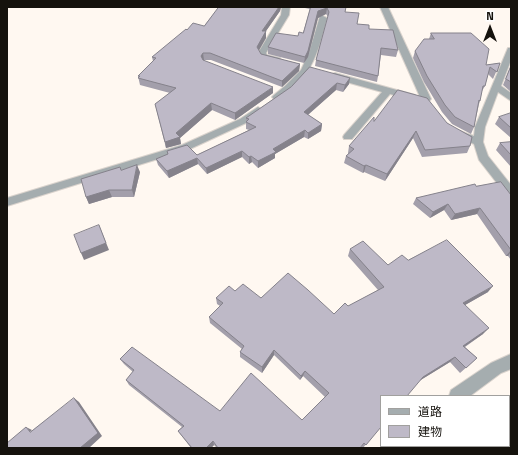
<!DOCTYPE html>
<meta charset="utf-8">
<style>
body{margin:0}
#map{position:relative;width:518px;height:455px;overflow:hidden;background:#fff8f1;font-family:"Titillium Web","Noto Sans JP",sans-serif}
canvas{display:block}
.frame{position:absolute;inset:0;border:8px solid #15120d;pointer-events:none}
.legend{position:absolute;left:380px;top:395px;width:130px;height:52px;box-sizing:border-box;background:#fff;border:1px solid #a1a09e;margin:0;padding:5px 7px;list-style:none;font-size:12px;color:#15120d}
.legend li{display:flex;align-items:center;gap:8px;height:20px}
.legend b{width:20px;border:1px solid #a1a09e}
.north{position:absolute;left:470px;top:8px;width:40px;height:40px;-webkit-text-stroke:3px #fff;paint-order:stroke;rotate:0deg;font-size:11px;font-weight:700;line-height:16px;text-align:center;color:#15120d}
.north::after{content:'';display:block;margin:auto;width:14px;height:18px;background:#15120d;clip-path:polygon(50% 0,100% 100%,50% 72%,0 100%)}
</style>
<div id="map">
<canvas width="518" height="455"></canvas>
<div class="frame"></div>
<ul class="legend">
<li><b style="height:5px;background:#a5adaf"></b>道路</li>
<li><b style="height:11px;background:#beb9c7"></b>建物</li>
</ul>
<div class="north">N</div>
</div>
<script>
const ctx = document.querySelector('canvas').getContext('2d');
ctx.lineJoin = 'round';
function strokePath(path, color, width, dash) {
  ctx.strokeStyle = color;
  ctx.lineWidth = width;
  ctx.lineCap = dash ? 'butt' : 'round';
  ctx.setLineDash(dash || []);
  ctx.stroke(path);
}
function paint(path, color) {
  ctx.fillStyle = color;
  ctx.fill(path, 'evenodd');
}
const minor = new Path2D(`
 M 282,7 L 290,7 L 289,15 L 266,53 L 267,55 L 280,58 L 281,60 L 277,63 L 261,59 L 258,53 L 281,15 Z
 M 380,7 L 388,7 L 431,99 L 429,101 L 426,102 L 421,99 Z
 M 320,16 L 323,16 L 327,18 C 319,48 313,74 287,94 C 283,97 280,100 274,99 L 272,97 L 274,95 L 285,86 L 301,70 L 309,53 Z
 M 508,48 L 511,48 L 511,60 L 501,86 L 511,93 L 511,101 L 498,92 L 485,127 L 483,142 L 488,156 L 511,185 L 511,197 L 507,196 L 479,160 L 474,144 L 453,135 L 452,133 L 457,130 L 474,136 L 475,127 Z
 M 335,73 L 415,95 L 417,97 L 412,100 L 390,94 L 352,139 L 344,139 L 343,137 L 344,135 L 382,92 L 332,78 L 331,76 L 332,74 Z
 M 258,107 L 263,110 L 261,112 L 246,123 L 190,149 L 7,206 L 7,198 L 182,145 L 240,119 Z
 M 511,354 L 511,369 L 501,373 L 470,396 L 449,396 L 451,390 L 491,363 Z
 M 398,446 L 416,446 L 416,448 L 398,448 Z`);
strokePath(minor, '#dad3cd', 2);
paint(minor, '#a5adaf');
paint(new Path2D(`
 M 219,7 L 281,7 L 280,11 L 266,31 L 266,38 L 258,50 L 261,54 L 300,64 L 299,71 L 282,87 L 211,60 L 203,60 L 273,93 L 235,120 L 212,110 L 180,138 L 181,144 L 166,148 L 155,104 L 170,93 L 140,85 L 138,76 L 153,61 L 152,57 L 187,30 L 204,26 Z
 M 300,7 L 346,7 L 345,12 L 357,24 L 369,29 L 398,50 L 396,57 L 381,55 L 378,76 L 377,82 L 315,66 L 316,60 L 328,17 L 326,14 L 318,18 L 308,57 L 304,63 L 268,54 L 268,47 L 298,36 L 303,33 L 310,9 Z
 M 431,33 L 486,65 L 500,63 L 493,79 L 488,74 L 485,86 L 482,91 L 480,101 L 479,104 L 474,127 L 471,134 L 452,124 L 442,112 L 424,82 L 413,58 L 415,51 L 429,39 Z
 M 511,65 L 511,92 L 503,85 Z
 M 310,67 L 349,84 L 343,92 L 336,90 L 308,115 L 322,124 L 321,131 L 308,139 L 304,137 L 275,154 L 275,158 L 258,168 L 252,162 L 249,164 L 242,157 L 207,174 L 198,164 L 169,178 L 158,165 L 156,159 L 197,155 L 249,130 L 246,129 L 246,118 L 291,87 Z
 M 511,113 L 511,138 L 495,124 L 499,117 Z
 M 374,121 L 447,123 L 470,146 L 467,153 L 422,157 L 413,138 L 385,181 L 364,172 L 363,173 L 344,163 L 346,156 L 348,154 L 348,153 L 349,146 Z
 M 511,142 L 511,167 L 496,150 L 500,143 Z
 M 121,170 L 140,172 L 134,197 L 112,197 L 89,204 L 86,197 Z
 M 476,186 L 511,195 L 511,260 L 508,256 L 506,256 L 477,214 L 451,220 L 444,210 L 430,218 L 413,204 L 416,198 Z
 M 350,249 L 388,265 L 408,260 L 488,292 L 465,305 L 483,334 L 465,347 L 477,358 L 460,373 L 450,362 L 419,381 L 363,448 L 361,446 L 360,448 L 217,448 L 214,445 L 211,448 L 191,448 L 178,431 L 182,427 L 129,385 L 126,380 L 133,372 L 124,364 L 120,359 L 220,411 L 302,420 L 325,397 L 303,376 L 300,380 L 274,355 L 262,373 L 240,357 L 240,352 L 242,349 L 210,323 L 209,317 L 220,306 L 217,304 L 216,298 L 235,291 L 261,298 L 334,314 L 378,290 L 348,256 Z
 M 511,425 L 511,448 L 503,448 L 501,446 L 509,446 L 509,427 Z`), '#a39fab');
paint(new Path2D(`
 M 279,7 L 281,7 L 280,11 L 266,31 L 266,38 L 257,54 L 257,47 L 262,31 Z
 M 327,8 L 326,14 L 318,18 L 308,57 L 304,63 L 305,57 L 318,11 Z
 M 203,53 L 204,60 L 202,62 L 201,56 Z
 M 300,64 L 299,71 L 282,87 L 282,81 Z
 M 350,78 L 349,84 L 343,92 L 345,85 Z
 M 337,83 L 336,90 L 303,119 L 304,112 Z
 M 273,87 L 273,93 L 235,120 L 235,113 Z
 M 211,103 L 212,110 L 180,138 L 181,144 L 166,148 L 165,142 L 176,133 Z
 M 322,124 L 321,131 L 308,139 L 308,133 Z
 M 305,130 L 304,137 L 275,154 L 275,158 L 258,168 L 258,161 L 273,149 Z
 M 416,131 L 413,138 L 385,181 L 387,174 Z
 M 242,151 L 242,157 L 207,174 L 206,168 Z
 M 251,156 L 252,162 L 249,164 L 249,157 Z
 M 197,158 L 198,164 L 169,178 L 167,171 Z
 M 137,165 L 140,172 L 134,197 L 132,190 Z
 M 366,165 L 364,172 L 363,173 L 364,166 Z
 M 109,190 L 112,197 L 89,204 L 86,197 Z
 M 448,204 L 444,210 L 430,218 L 433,212 Z
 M 480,208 L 477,214 L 451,220 L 455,214 Z
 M 99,225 L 109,250 L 84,260 L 81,253 Z
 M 511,250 L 511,252 L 508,256 L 506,256 Z
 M 493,286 L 488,292 L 458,309 L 463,303 Z
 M 489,328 L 483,334 L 458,351 L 463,346 Z
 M 274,350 L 274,355 L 262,373 L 262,367 Z
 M 455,357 L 450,362 L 419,381 L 423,377 Z
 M 305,371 L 303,376 L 300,380 L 301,376 Z
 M 74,398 L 79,402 L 102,436 L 89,448 L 80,448 Z
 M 26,427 L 32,430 L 30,432 Z
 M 213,441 L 214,445 L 211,448 L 206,448 Z`), '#85828b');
const building = new Path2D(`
 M 219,7 L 279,7 L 262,31 L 266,31 L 257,47 L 261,54 L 300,64 L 282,81 L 210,53 L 203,53 L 201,56 L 203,60 L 273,87 L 235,113 L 211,103 L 176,133 L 180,137 L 165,142 L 155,104 L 176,88 L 138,78 L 140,76 L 138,76 L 156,58 L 152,57 L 186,29 L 187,30 L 193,23 L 204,26 Z
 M 311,7 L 346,7 L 345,12 L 359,13 L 357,24 L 369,25 L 369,29 L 393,30 L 398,50 L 381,48 L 378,76 L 316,60 L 329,12 L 327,8 L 318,11 L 308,51 L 305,57 L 268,47 L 276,33 L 298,36 L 299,32 L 303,33 Z
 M 431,33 L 471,33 L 489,49 L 486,65 L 500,63 L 497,72 L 490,67 L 485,86 L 483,86 L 480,101 L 479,100 L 474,127 L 455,117 L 445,105 L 427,76 L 415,51 L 424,39 L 434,39 Z
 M 511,66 L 511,82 L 506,79 Z
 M 310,67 L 350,78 L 345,85 L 337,83 L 304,112 L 322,124 L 308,133 L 305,130 L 273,149 L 276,152 L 258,161 L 251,156 L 249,157 L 242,151 L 206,168 L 197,158 L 167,171 L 156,159 L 168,154 L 167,151 L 187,145 L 197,155 L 256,127 L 246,122 L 249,119 L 246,118 L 291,87 Z
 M 398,90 L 427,98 L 447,123 L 472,137 L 470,146 L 425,150 L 416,131 L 387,174 L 366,165 L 364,166 L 346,156 L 354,149 L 349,146 L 374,117 L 374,121 Z
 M 511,113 L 511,128 L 499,117 Z
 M 511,142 L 511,155 L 500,143 Z
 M 137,165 L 132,190 L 109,190 L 86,197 L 81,179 L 120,167 L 121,170 Z
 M 501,182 L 511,195 L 511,250 L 480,208 L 455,214 L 448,204 L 433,212 L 416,198 L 475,184 L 476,186 Z
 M 99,225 L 106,243 L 81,253 L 74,235 Z
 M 447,240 L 493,286 L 463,303 L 489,328 L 463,346 L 477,358 L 466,368 L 455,357 L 423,377 L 407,396 L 381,396 L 381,427 L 366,445 L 364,443 L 360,448 L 218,448 L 213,441 L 206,448 L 192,448 L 178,431 L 184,426 L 126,380 L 134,370 L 120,359 L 132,347 L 220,411 L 251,373 L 302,420 L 329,393 L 305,371 L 301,376 L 274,350 L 262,367 L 240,352 L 244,346 L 209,317 L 223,303 L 216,298 L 229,286 L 235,291 L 243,284 L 261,298 L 288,273 L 308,290 L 334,314 L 345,303 L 348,306 L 384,287 L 350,249 L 363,241 L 388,265 L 402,255 L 408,260 Z
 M 74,398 L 98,433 L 80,448 L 7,448 L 7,443 L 26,427 L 30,432 Z
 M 511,431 L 511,443 L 509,441 L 509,433 Z`);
paint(building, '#beb9c7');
strokePath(building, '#85828b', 1);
</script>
